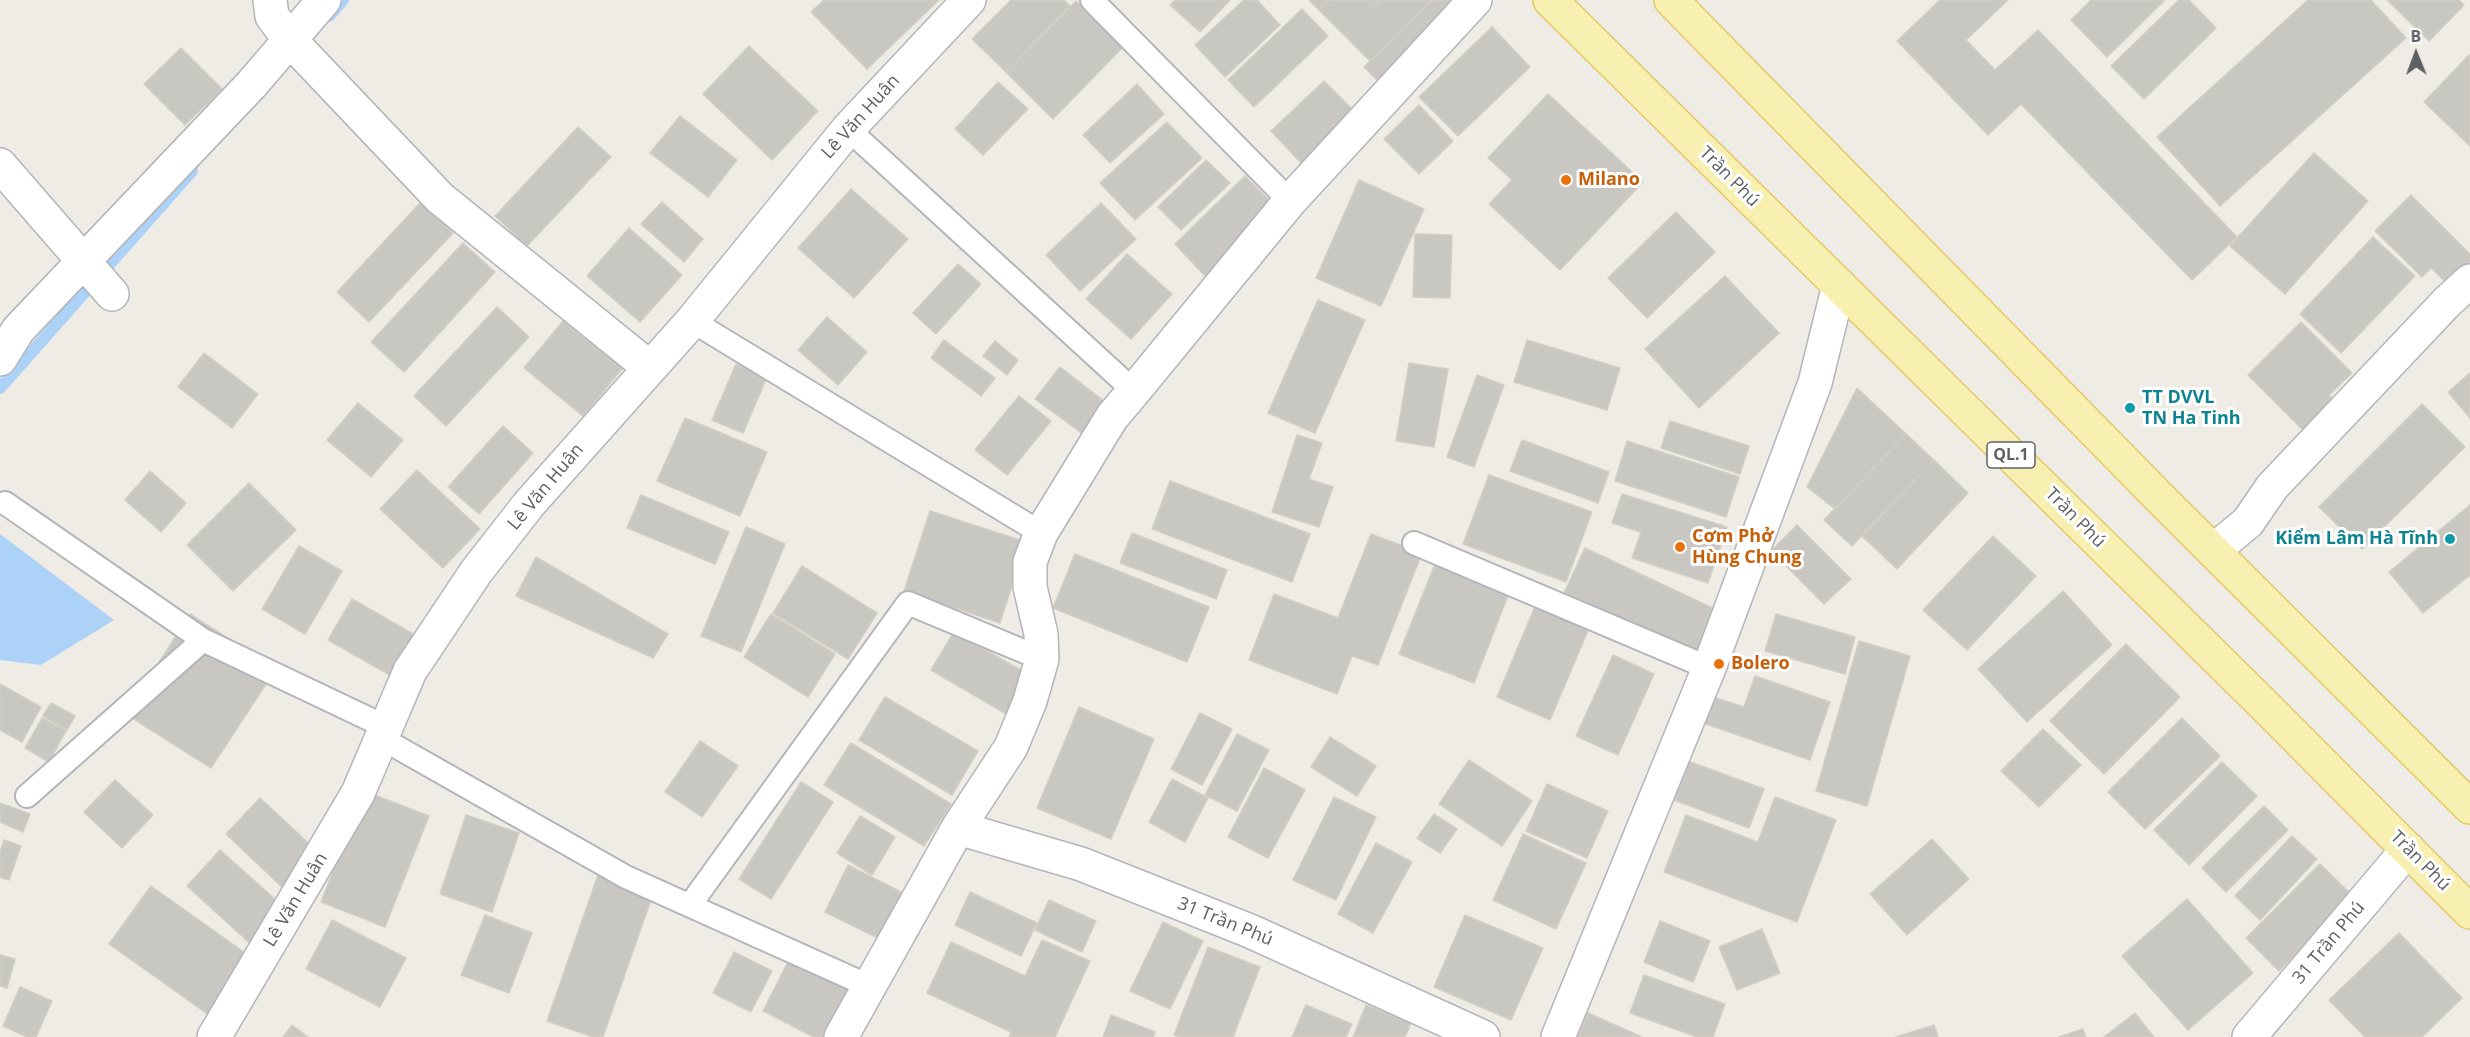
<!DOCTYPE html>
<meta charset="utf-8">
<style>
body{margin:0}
#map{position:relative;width:2470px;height:1037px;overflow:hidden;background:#eeece5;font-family:"Open Sans",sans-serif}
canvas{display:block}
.north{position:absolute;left:2386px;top:24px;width:60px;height:60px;-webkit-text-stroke:4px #fff;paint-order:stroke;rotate:359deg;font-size:16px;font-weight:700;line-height:24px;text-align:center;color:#5d6064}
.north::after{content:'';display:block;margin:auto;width:21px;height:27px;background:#5d6064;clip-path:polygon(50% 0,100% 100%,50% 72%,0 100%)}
</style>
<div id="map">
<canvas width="2470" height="1037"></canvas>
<div class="north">B</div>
</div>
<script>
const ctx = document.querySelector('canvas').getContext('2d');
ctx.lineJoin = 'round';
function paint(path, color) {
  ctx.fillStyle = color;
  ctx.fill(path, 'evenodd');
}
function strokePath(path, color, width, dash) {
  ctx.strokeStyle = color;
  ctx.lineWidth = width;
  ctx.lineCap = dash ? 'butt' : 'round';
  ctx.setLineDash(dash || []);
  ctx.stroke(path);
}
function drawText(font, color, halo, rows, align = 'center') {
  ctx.font = font + ' "Open Sans",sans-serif';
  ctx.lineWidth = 6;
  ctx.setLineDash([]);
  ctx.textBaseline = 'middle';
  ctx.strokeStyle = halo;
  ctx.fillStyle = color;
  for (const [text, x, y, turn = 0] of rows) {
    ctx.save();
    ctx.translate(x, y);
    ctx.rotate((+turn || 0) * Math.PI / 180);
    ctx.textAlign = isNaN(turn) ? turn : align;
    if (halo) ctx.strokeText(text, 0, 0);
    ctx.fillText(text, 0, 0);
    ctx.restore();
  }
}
paint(new Path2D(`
 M 0,534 L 114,620 L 41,665 L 0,660 Z`), '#acd2f7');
strokePath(new Path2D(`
 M 329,16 L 343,0
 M 0,388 L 192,171`), '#acd2f7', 12);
const building = new Path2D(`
 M 824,0 L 939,0 L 867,69 L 811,12 Z
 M 1011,0 L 1064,0 L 1070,6 L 1006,72 L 972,39 Z
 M 1175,0 L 1230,0 L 1200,32 L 1170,5 Z
 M 1244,0 L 1257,0 L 1280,25 L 1225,77 L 1195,45 Z
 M 1309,0 L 1329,0 L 1319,10 Z
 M 1329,0 L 1381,0 L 1345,36 L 1319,10 Z
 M 1381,0 L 1432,0 L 1370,61 L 1345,36 Z
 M 1432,0 L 1460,0 L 1385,88 L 1364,67 Z
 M 1940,0 L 2008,0 L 1966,40 L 1995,70 L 2038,30 L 2237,237 L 2192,280 L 2021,104 L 1988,135 L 1897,41 Z
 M 2091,0 L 2165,0 L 2107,57 L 2071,20 Z
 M 2179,0 L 2189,0 L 2216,28 L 2144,99 L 2111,66 Z
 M 2308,0 L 2371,0 L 2406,38 L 2220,206 L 2157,137 Z
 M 2387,0 L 2459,0 L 2464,5 L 2429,41 Z
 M 1076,1 L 1123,47 L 1053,119 L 1006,72 Z
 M 1302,9 L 1328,36 L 1254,107 L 1228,80 Z
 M 1492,27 L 1530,67 L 1458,136 L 1419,97 Z
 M 749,46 L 818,111 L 772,160 L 703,94 Z
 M 181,48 L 222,89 L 185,125 L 144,84 Z
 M 2469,55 L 2470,55 L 2470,146 L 2424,102 Z
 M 1324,81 L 1359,116 L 1305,167 L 1271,131 Z
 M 998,82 L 1028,109 L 983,155 L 955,129 Z
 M 1137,84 L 1164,114 L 1110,163 L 1083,135 Z
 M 1548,94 L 1643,182 L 1560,270 L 1489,204 L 1512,180 L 1488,158 Z
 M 1419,105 L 1453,141 L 1419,174 L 1384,139 Z
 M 680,116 L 737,160 L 708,197 L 650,153 Z
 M 1167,122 L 1202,158 L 1135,220 L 1100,183 Z
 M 578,127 L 611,157 L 527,246 L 495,216 Z
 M 2314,153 L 2368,201 L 2285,294 L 2230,246 Z
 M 1206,160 L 1230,183 L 1181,230 L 1158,207 Z
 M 1245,176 L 1277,208 L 1206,277 L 1175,244 Z
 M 1359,180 L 1424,209 L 1381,306 L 1316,278 Z
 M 851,189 L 908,239 L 854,298 L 798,248 Z
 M 2411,195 L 2470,254 L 2470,273 L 2453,289 L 2431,268 L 2422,277 L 2375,231 Z
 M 662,202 L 703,239 L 684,262 L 641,224 Z
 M 420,203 L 453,233 L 369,322 L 337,292 Z
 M 1101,203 L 1136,239 L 1080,291 L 1046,255 Z
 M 1676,212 L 1715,252 L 1647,318 L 1608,278 Z
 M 629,228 L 682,275 L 640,322 L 587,276 Z
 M 1415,234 L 1452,235 L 1450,298 L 1413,297 Z
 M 2373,237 L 2415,276 L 2341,353 L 2300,314 Z
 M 463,243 L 495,272 L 404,372 L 371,342 Z
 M 1127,254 L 1172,294 L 1131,339 L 1086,299 Z
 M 958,264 L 981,284 L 936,334 L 913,313 Z
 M 1725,276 L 1779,333 L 1699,408 L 1645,349 Z
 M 1318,300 L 1365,320 L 1315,433 L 1268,413 Z
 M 497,307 L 529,337 L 446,426 L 414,396 Z
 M 827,317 L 867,352 L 838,385 L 798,350 Z
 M 563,321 L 622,369 L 583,416 L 524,368 Z
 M 2301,322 L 2352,373 L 2329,395 L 2343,410 L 2313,440 L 2248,375 Z
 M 944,340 L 995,378 L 981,396 L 931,358 Z
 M 1527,340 L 1620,368 L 1607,410 L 1514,382 Z
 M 995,341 L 1018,360 L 1007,375 L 983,356 Z
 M 204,353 L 258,394 L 232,428 L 178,387 Z
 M 1409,363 L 1448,369 L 1434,447 L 1396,441 Z
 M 736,364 L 767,377 L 743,433 L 712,420 Z
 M 1060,367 L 1108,404 L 1084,435 L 1035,399 Z
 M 2470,373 L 2470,418 L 2448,392 Z
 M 1477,375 L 1504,385 L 1474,467 L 1447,457 Z
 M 1857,388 L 1906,434 L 1835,509 L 1807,487 Z
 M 1019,396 L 1051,421 L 1007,475 L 975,450 Z
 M 358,403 L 403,440 L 371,477 L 327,440 Z
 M 2422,404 L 2465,447 L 2362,549 L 2319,507 Z
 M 685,418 L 767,452 L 740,516 L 657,481 Z
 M 1670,421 L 1749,446 L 1740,474 L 1661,448 Z
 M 503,426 L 533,453 L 479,514 L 448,487 Z
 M 1906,434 L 1934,460 L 1852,546 L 1824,520 Z
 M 1297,435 L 1322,443 L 1309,479 L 1333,487 L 1319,527 L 1272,512 Z
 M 1522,440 L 1609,472 L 1598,503 L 1510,471 Z
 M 1627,441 L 1739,477 L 1726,517 L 1615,481 Z
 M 1934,460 L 1968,493 L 1897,569 L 1862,536 Z
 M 417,470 L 480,529 L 443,568 L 380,509 Z
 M 150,471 L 186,503 L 161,532 L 125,500 Z
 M 1489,475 L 1592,512 L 1566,582 L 1463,544 Z
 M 1170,481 L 1310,534 L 1292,582 L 1152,529 Z
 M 249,483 L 296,530 L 233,591 L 187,545 Z
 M 1622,494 L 1727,527 L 1708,583 L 1632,558 L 1641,532 L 1612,523 Z
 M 641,495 L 729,532 L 715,564 L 627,528 Z
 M 2470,505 L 2470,575 L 2423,613 L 2389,572 Z
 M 930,511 L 1026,542 L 1000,623 L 904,591 Z
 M 1797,525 L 1851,579 L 1824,604 L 1771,551 Z
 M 746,527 L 785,544 L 741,652 L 701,636 Z
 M 1132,533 L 1227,570 L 1216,599 L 1120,563 Z
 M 1371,534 L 1422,553 L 1378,665 L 1352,656 L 1337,694 L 1249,660 L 1274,594 L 1338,618 Z
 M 1993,536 L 2036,576 L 1967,650 L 1923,610 Z
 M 299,546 L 342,571 L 305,634 L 262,609 Z
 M 1585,548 L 1721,612 L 1700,656 L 1564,593 Z
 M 1075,554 L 1209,607 L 1187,662 L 1053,608 Z
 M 536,557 L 668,634 L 653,658 L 516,596 Z
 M 1435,564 L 1509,593 L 1474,683 L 1399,654 Z
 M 802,566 L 877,613 L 848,659 L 773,613 Z
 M 2063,591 L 2112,645 L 2027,722 L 1978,669 Z
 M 352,599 L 420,638 L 397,679 L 328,640 Z
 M 1536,604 L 1590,626 L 1550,720 L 1497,697 Z
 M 190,614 L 276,669 L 211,768 L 126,714 Z
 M 771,614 L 835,654 L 808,697 L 744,657 Z
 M 1776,614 L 1855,637 L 1845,674 L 1765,651 Z
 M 954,632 L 1031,676 L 1008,715 L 931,670 Z
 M 1859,641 L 1910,656 L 1867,806 L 1816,791 Z
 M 2126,644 L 2180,697 L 2104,774 L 2050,721 Z
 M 1613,655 L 1654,674 L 1618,755 L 1576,736 Z
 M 1755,676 L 1830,702 L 1810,760 L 1703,723 L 1713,697 L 1744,707 Z
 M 0,684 L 41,707 L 22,742 L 0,730 Z
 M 885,697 L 978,751 L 952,795 L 859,740 Z
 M 51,703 L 75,716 L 67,730 L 43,716 Z
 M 1079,707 L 1154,739 L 1111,839 L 1037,808 Z
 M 1200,713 L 1232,729 L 1202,785 L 1171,769 Z
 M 42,718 L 66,731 L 49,762 L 25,748 Z
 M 2182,718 L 2220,756 L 2145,829 L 2108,792 Z
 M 2043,729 L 2081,765 L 2039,807 L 2001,771 Z
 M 1237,734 L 1269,750 L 1237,811 L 1205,795 Z
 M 1330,737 L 1376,766 L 1357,796 L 1311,767 Z
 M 700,741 L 738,766 L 702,817 L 665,792 Z
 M 851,743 L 951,804 L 924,846 L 824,785 Z
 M 1469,760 L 1532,801 L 1502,846 L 1439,804 Z
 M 1688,761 L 1764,789 L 1749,828 L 1674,800 Z
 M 2222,762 L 2257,796 L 2189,865 L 2154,830 Z
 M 1264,768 L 1305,790 L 1268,858 L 1228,837 Z
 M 1172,779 L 1208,798 L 1185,842 L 1149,822 Z
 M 115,780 L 153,815 L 122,848 L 84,812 Z
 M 801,782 L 833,802 L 771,899 L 739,879 Z
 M 1547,784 L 1608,811 L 1587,858 L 1526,831 Z
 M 364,791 L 429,816 L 385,927 L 321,902 Z
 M 1334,797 L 1376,817 L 1336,900 L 1293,880 Z
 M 1775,797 L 1836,820 L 1797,922 L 1664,872 L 1686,815 L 1758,842 Z
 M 260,798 L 318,852 L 284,889 L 226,834 Z
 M 0,803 L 30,814 L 23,832 L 0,822 Z
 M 2264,806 L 2288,830 L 2226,892 L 2202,868 Z
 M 1434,814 L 1457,829 L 1440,853 L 1417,838 Z
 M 466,815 L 519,833 L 492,912 L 440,894 Z
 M 860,816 L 895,837 L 872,875 L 837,853 Z
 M 1523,834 L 1586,863 L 1556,929 L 1493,900 Z
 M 2292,836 L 2317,859 L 2260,920 L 2235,896 Z
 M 1932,839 L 1969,879 L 1907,935 L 1870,894 Z
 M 4,840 L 21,846 L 9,880 L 0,877 L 0,852 Z
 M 1376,843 L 1412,862 L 1373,933 L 1338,914 Z
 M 220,850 L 287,910 L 254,947 L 187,886 Z
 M 2320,864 L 2353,896 L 2279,971 L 2246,938 Z
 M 848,865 L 907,895 L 884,941 L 825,912 Z
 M 598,875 L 653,894 L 603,1037 L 593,1037 L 547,1021 Z
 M 151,886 L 255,960 L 213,1018 L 109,944 Z
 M 970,892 L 1037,923 L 1021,956 L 955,925 Z
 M 2187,899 L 2253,973 L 2188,1030 L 2122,956 Z
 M 1049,900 L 1096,921 L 1082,952 L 1035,930 Z
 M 485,915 L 532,933 L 509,993 L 461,975 Z
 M 1465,915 L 1543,948 L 1511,1020 L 1434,987 Z
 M 332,920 L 406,958 L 380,1007 L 306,969 Z
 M 1660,921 L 1710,941 L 1693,982 L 1644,962 Z
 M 1163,922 L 1203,941 L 1170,1009 L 1130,991 Z
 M 1762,929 L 1780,973 L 1737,990 L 1719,947 Z
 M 2399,933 L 2462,998 L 2422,1037 L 2365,1037 L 2329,1000 Z
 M 1042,940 L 1090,961 L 1055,1037 L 1009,1037 L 1011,1032 L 927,993 L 951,942 L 1025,976 Z
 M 1208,947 L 1260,967 L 1233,1037 L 1180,1037 L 1174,1035 Z
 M 734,952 L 772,971 L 751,1012 L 713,993 Z
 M 0,955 L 15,959 L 7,988 L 0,986 Z
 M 790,958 L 849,988 L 824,1037 L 814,1037 L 763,1011 Z
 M 1644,975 L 1725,1004 L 1713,1037 L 1697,1037 L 1630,1013 Z
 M 20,987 L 52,1001 L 36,1037 L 27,1037 L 3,1026 Z
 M 1306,1005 L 1352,1024 L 1346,1037 L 1292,1037 Z
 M 1366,1005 L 1411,1023 L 1405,1037 L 1353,1037 Z
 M 1588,1013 L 1642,1037 L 1578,1037 Z
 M 2135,1013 L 2154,1037 L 2104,1037 Z
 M 1111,1015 L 1155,1032 L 1153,1037 L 1103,1037 Z
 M 292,1025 L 308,1037 L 283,1037 Z
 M 1934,1025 L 1938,1037 L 1896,1037 Z
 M 2083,1029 L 2086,1037 L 2059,1037 Z`);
paint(building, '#c9c7c2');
strokePath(building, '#d2cec4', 1.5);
const service = new Path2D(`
 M 1092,0 L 1290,201
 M 848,129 L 1134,391
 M 692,321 L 1041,533
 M 5,503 L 203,640 L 386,727
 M 1414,543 L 1709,668
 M 381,738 L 626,877 L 869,986
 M 27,796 L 203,640
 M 690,905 L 908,603 L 1042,659`);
const minor = new Path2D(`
 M 270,0 L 272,16 L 290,40 L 440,198 L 650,368
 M 0,165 L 112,294
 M 0,359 L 18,330 L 251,85 L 324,0
 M 2213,551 L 2248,522 L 2272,487 L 2447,302 L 2470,281
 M 958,828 L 1081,864 L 1250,931 L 1483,1037
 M 214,1037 L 358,793 L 410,671 L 476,572 L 529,504 L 692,321 L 848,129 L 969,0
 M 841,1037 L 958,828 L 1011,747 L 1030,701 L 1042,659 L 1041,634 L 1030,587 L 1030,562 L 1041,533 L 1112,417 L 1134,391 L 1290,201 L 1475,0
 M 1558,1037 L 1709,668 L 1815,383 L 1839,285
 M 2249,1037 L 2408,849`);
const primary = new Path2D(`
 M 1550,0 L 2264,705 L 2470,912
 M 1671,0 L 2157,495 L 2470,807`);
strokePath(service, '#b2b5b9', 26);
strokePath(minor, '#b2b5b9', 36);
strokePath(primary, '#e4c868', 36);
strokePath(service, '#fff', 22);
strokePath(minor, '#fff', 33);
strokePath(primary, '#f7f0b1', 33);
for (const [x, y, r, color] of [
 [1566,180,6,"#e8710a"],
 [2130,408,6,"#0f9aa8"],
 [2450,539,6,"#0f9aa8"],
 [1680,547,6,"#e8710a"],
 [1719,664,6,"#e8710a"]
]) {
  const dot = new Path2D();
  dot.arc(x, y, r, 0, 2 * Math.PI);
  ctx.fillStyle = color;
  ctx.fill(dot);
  strokePath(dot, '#fff', 2);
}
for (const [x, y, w] of [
 [2011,455,48]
]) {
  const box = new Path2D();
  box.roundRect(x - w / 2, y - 13, w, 26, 4.5);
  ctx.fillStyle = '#fff';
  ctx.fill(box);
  strokePath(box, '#5d6064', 1.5);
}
drawText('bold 16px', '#5d6064', null, [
 ["QL.1",2011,455]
]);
drawText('18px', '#5d6064', '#fff', [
 ["Lê Văn Huân",861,117,-48],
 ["Trần Phú",1729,177,45],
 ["Lê Văn Huân",546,487,-50],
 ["Trần Phú",2075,518,45],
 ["Trần Phú",2420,861,45],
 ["Lê Văn Huân",296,900,-59],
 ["31 Trần Phú",1225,922,22],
 ["31 Trần Phú",2329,943,-50]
]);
drawText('bold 18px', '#c56008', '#fff', [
 ["Milano",1578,180],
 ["Cơm Phở",1692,537],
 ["Hùng Chung",1692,558],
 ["Bolero",1731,664]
], 'left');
drawText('bold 18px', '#0d838f', '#fff', [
 ["TT DVVL",2142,398],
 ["TN Ha Tinh",2142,419],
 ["Kiểm Lâm Hà Tĩnh",2438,539,"right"]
], 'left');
</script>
